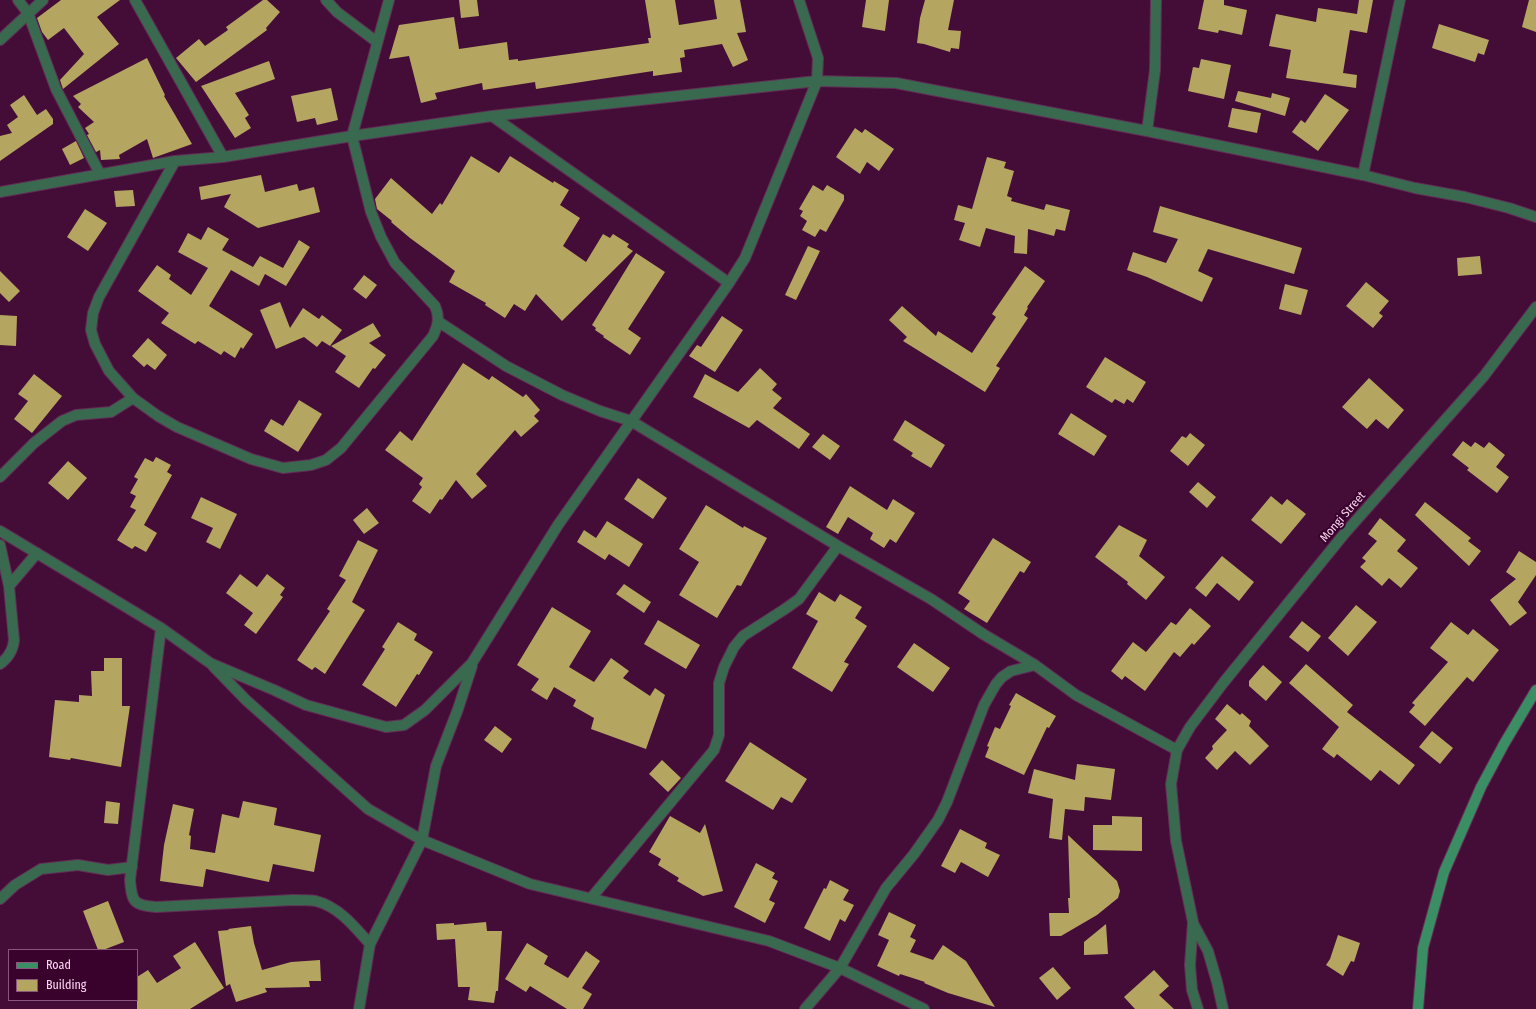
<!DOCTYPE html>
<style>
body{margin:0}
#map{position:relative;width:1536px;height:1009px;overflow:hidden;background:#440d38;font-family:"Fira Sans Condensed",sans-serif}
canvas{display:block}
.legend{position:absolute;left:8px;top:949px;width:130px;height:52px;box-sizing:border-box;background:#39022d;border:1px solid #87587b;margin:0;padding:5px 7px;list-style:none;font-size:12px;color:#fddaf1}
.legend li{display:flex;align-items:center;gap:8px;height:20px}
.legend b{width:20px;border:1px solid #87587b}
</style>
<div id="map">
<canvas width="1536" height="1009"></canvas>
<ul class="legend">
<li><b style="height:5px;background:#3b8e64"></b>Road</li>
<li><b style="height:11px;background:#b4a660"></b>Building</li>
</ul>
</div>
<script>
const ctx = document.querySelector('canvas').getContext('2d');
ctx.lineJoin = 'round';
function paint(path, color) {
  ctx.fillStyle = color;
  ctx.fill(path, 'evenodd');
}
function strokePath(path, color, width, dash) {
  ctx.strokeStyle = color;
  ctx.lineWidth = width;
  ctx.lineCap = dash ? 'butt' : 'round';
  ctx.setLineDash(dash || []);
  ctx.stroke(path);
}
function drawText(font, color, halo, rows, align = 'center') {
  ctx.font = font + ' "Fira Sans Condensed",sans-serif';
  ctx.lineWidth = 4;
  ctx.setLineDash([]);
  ctx.textBaseline = 'middle';
  ctx.strokeStyle = halo;
  ctx.fillStyle = color;
  for (const [text, x, y, turn = 0] of rows) {
    ctx.save();
    ctx.translate(x, y);
    ctx.rotate((+turn || 0) * Math.PI / 180);
    ctx.textAlign = isNaN(turn) ? turn : align;
    if (halo) ctx.strokeText(text, 0, 0);
    ctx.fillText(text, 0, 0);
    ctx.restore();
  }
}
paint(new Path2D(`
 M 61,0 L 120,0 L 97,17 L 119,44 L 63,89 L 60,80 L 84,54 L 64,28 L 48,40 L 42,32 L 37,18 Z
 M 263,0 L 267,0 L 280,12 L 266,28 L 267,30 L 196,82 L 176,58 L 199,39 L 205,46 L 228,30 L 226,27 Z
 M 459,0 L 477,0 L 479,16 L 461,18 Z
 M 645,0 L 675,0 L 679,25 L 717,19 L 714,0 L 740,0 L 746,32 L 737,33 L 748,60 L 733,67 L 722,44 L 684,50 L 685,57 L 680,58 L 682,72 L 653,76 L 653,71 L 536,89 L 535,82 L 483,90 L 482,83 L 435,93 L 437,99 L 421,103 L 409,56 L 389,59 L 399,25 L 454,17 L 459,49 L 507,42 L 509,60 L 518,59 L 518,61 L 649,43 L 648,38 L 651,38 Z
 M 866,0 L 889,0 L 885,31 L 862,27 Z
 M 925,0 L 954,0 L 948,30 L 961,31 L 959,49 L 951,48 L 950,52 L 924,44 L 917,43 L 920,18 Z
 M 1204,0 L 1224,0 L 1224,5 L 1247,10 L 1242,35 L 1219,30 L 1218,33 L 1198,29 Z
 M 1359,0 L 1373,0 L 1367,33 L 1350,30 L 1343,73 L 1357,75 L 1356,88 L 1286,78 L 1291,50 L 1269,46 L 1276,14 L 1316,22 L 1318,8 L 1357,14 Z
 M 1529,0 L 1536,0 L 1536,32 L 1522,27 Z
 M 1439,24 L 1489,40 L 1484,55 L 1478,53 L 1475,62 L 1432,48 Z
 M 147,58 L 165,95 L 164,96 L 192,144 L 153,158 L 147,139 L 119,155 L 120,159 L 101,160 L 100,150 L 96,152 L 87,135 L 89,134 L 85,128 L 94,122 L 78,107 L 81,104 L 73,96 Z
 M 1201,59 L 1231,65 L 1224,99 L 1188,91 L 1193,67 L 1199,68 Z
 M 269,61 L 275,79 L 235,93 L 249,115 L 245,118 L 251,128 L 235,138 L 201,86 Z
 M 331,88 L 338,120 L 317,125 L 315,118 L 297,122 L 291,96 Z
 M 1238,91 L 1271,98 L 1272,93 L 1290,98 L 1285,116 L 1235,101 Z
 M 1325,94 L 1349,110 L 1318,151 L 1292,132 L 1301,120 L 1305,123 Z
 M 24,95 L 37,115 L 46,109 L 53,119 L 53,124 L 0,161 L 0,136 L 12,133 L 7,125 L 18,117 L 10,105 Z
 M 1232,108 L 1261,113 L 1257,133 L 1228,127 Z
 M 855,128 L 862,133 L 865,129 L 894,149 L 879,171 L 867,162 L 860,174 L 836,157 Z
 M 76,141 L 84,158 L 70,165 L 62,149 Z
 M 471,156 L 499,173 L 510,156 L 553,183 L 554,181 L 569,190 L 560,205 L 580,218 L 563,246 L 586,262 L 603,234 L 610,238 L 613,234 L 629,244 L 627,247 L 633,251 L 562,321 L 536,294 L 525,311 L 514,304 L 505,318 L 485,305 L 486,303 L 449,282 L 455,271 L 410,238 L 391,222 L 392,221 L 377,209 L 375,199 L 391,178 L 432,214 L 440,203 L 442,205 Z
 M 987,157 L 1006,162 L 1004,168 L 1014,171 L 1007,196 L 1012,198 L 1011,201 L 1044,210 L 1046,204 L 1070,210 L 1065,231 L 1056,229 L 1054,236 L 1028,229 L 1027,254 L 1014,253 L 1015,236 L 986,228 L 980,247 L 959,240 L 965,223 L 954,220 L 958,205 L 972,209 Z
 M 261,175 L 265,192 L 297,184 L 299,191 L 314,187 L 320,212 L 258,228 L 224,207 L 231,194 L 201,200 L 199,187 Z
 M 813,185 L 823,191 L 827,185 L 844,195 L 844,200 L 826,232 L 820,229 L 815,237 L 802,230 L 807,221 L 800,216 L 803,211 L 799,209 Z
 M 133,190 L 135,206 L 116,207 L 114,191 Z
 M 1160,206 L 1302,248 L 1294,274 L 1208,249 L 1198,271 L 1213,278 L 1202,302 L 1147,277 L 1127,270 L 1133,252 L 1166,263 L 1178,239 L 1153,232 Z
 M 85,209 L 107,223 L 88,251 L 67,237 Z
 M 208,227 L 229,239 L 222,250 L 253,267 L 260,256 L 283,268 L 299,240 L 310,247 L 286,286 L 265,274 L 259,286 L 231,270 L 209,306 L 253,334 L 243,349 L 241,347 L 235,358 L 224,351 L 221,355 L 198,341 L 195,344 L 161,323 L 169,313 L 138,291 L 157,265 L 171,275 L 169,279 L 191,295 L 208,268 L 178,252 L 188,233 L 201,240 Z
 M 808,246 L 820,251 L 796,300 L 785,295 Z
 M 636,253 L 665,272 L 628,329 L 641,338 L 630,355 L 603,337 L 604,336 L 595,330 L 596,328 L 592,325 Z
 M 1480,256 L 1482,274 L 1458,276 L 1457,258 Z
 M 1025,266 L 1045,281 L 1027,307 L 1028,308 L 1024,315 L 1028,318 L 996,366 L 1000,368 L 985,392 L 903,341 L 907,337 L 889,320 L 902,306 L 936,336 L 938,331 L 972,353 L 996,317 L 992,314 Z
 M 0,271 L 20,291 L 9,302 L 0,293 Z
 M 364,275 L 377,285 L 366,299 L 353,289 Z
 M 1366,282 L 1389,301 L 1379,313 L 1383,316 L 1373,328 L 1346,306 Z
 M 1285,284 L 1308,290 L 1301,315 L 1279,309 Z
 M 280,302 L 290,328 L 303,308 L 319,319 L 322,315 L 342,330 L 330,346 L 322,341 L 317,347 L 304,337 L 276,349 L 260,310 Z
 M 0,315 L 17,316 L 16,346 L 0,345 Z
 M 722,316 L 743,330 L 715,372 L 689,356 L 697,345 L 701,347 Z
 M 373,323 L 381,336 L 369,343 L 386,355 L 375,369 L 373,368 L 359,388 L 335,372 L 346,356 L 331,346 Z
 M 148,338 L 167,355 L 155,370 L 147,364 L 144,367 L 132,356 Z
 M 1105,357 L 1146,382 L 1133,403 L 1127,399 L 1124,404 L 1115,399 L 1112,403 L 1086,387 Z
 M 463,363 L 489,380 L 492,376 L 523,397 L 526,394 L 540,410 L 534,416 L 539,421 L 521,437 L 515,430 L 476,474 L 487,486 L 472,499 L 456,480 L 442,500 L 440,499 L 430,514 L 412,501 L 422,487 L 419,484 L 423,478 L 385,450 L 400,431 L 412,441 Z
 M 760,368 L 777,384 L 772,390 L 782,398 L 773,408 L 810,434 L 799,449 L 757,420 L 749,428 L 693,397 L 705,374 L 738,392 Z
 M 34,374 L 62,396 L 32,433 L 14,419 L 28,401 L 18,394 Z
 M 1369,378 L 1404,410 L 1388,429 L 1376,419 L 1367,429 L 1342,407 Z
 M 299,400 L 322,414 L 298,452 L 264,431 L 271,419 L 283,426 Z
 M 1071,413 L 1107,436 L 1094,456 L 1058,434 Z
 M 905,420 L 945,445 L 931,468 L 911,456 L 913,453 L 893,440 Z
 M 1190,433 L 1205,445 L 1188,466 L 1170,451 L 1182,436 L 1186,438 Z
 M 823,434 L 840,446 L 830,460 L 812,447 Z
 M 1463,441 L 1471,447 L 1475,442 L 1484,448 L 1489,442 L 1505,455 L 1496,467 L 1509,477 L 1497,493 L 1467,470 L 1469,468 L 1452,455 Z
 M 156,457 L 171,465 L 167,472 L 172,475 L 144,525 L 157,533 L 146,552 L 135,546 L 132,549 L 117,540 L 136,510 L 130,507 L 136,496 L 130,493 L 138,479 L 134,477 L 145,458 L 153,462 Z
 M 68,461 L 87,478 L 68,500 L 48,483 Z
 M 638,478 L 667,498 L 653,519 L 624,499 Z
 M 1198,482 L 1216,497 L 1207,508 L 1189,492 Z
 M 850,486 L 887,510 L 893,499 L 915,513 L 896,543 L 890,539 L 884,548 L 870,539 L 873,533 L 848,517 L 838,534 L 826,527 Z
 M 1271,496 L 1282,505 L 1287,499 L 1306,514 L 1281,544 L 1251,520 Z
 M 201,497 L 237,514 L 220,549 L 206,542 L 213,528 L 191,518 Z
 M 1425,502 L 1471,538 L 1468,541 L 1481,551 L 1469,566 L 1415,515 Z
 M 706,505 L 743,528 L 744,526 L 767,538 L 741,586 L 737,585 L 717,618 L 679,595 L 699,562 L 679,549 Z
 M 367,508 L 379,523 L 364,534 L 353,520 Z
 M 1380,518 L 1406,540 L 1397,551 L 1418,568 L 1401,588 L 1389,578 L 1382,586 L 1360,567 L 1366,561 L 1362,558 L 1377,541 L 1368,534 Z
 M 607,521 L 643,544 L 629,567 L 609,554 L 605,560 L 577,542 L 584,530 L 596,538 Z
 M 1119,525 L 1147,540 L 1139,556 L 1165,577 L 1146,600 L 1127,584 L 1128,582 L 1095,557 Z
 M 993,538 L 1031,562 L 1024,573 L 1020,571 L 987,623 L 964,609 L 970,601 L 958,593 Z
 M 358,540 L 378,550 L 352,602 L 365,610 L 325,674 L 315,667 L 312,670 L 297,660 L 330,611 L 327,609 L 346,580 L 339,576 Z
 M 1519,551 L 1536,562 L 1536,575 L 1518,602 L 1527,613 L 1510,626 L 1490,600 L 1516,579 L 1506,572 Z
 M 1222,556 L 1254,582 L 1239,601 L 1217,583 L 1206,597 L 1195,588 Z
 M 240,574 L 257,587 L 267,574 L 285,588 L 280,595 L 283,597 L 256,634 L 244,625 L 253,613 L 226,593 Z
 M 624,584 L 651,602 L 644,613 L 616,594 Z
 M 819,592 L 835,602 L 840,594 L 862,607 L 855,618 L 867,626 L 844,662 L 849,664 L 832,692 L 792,668 L 818,621 L 806,614 Z
 M 1356,605 L 1377,622 L 1348,656 L 1328,638 Z
 M 552,607 L 591,631 L 569,667 L 594,682 L 611,658 L 629,671 L 623,678 L 650,696 L 655,688 L 665,695 L 646,749 L 591,729 L 594,718 L 573,706 L 576,700 L 554,687 L 547,700 L 531,690 L 539,679 L 517,665 Z
 M 1190,608 L 1211,626 L 1194,645 L 1192,643 L 1180,657 L 1174,652 L 1145,691 L 1125,676 L 1122,680 L 1111,671 L 1133,642 L 1146,652 L 1171,622 L 1176,625 Z
 M 658,620 L 700,645 L 686,669 L 644,644 Z
 M 1302,621 L 1321,636 L 1308,652 L 1289,637 Z
 M 398,622 L 417,634 L 414,640 L 433,652 L 419,675 L 417,674 L 396,707 L 362,685 L 385,649 L 382,647 Z
 M 1451,622 L 1468,635 L 1473,629 L 1499,650 L 1473,682 L 1467,677 L 1425,726 L 1409,712 L 1415,705 L 1412,703 L 1448,662 L 1430,648 Z
 M 914,643 L 950,668 L 933,692 L 897,667 Z
 M 104,658 L 122,658 L 122,706 L 130,706 L 121,767 L 71,758 L 70,760 L 49,757 L 55,700 L 79,702 L 79,695 L 92,696 L 91,671 L 104,671 Z
 M 1306,664 L 1353,705 L 1347,712 L 1415,765 L 1399,785 L 1380,770 L 1371,781 L 1337,754 L 1334,758 L 1322,749 L 1339,727 L 1289,683 Z
 M 1263,665 L 1282,682 L 1266,701 L 1249,686 L 1249,681 Z
 M 1016,693 L 1056,716 L 1049,728 L 1047,727 L 1024,775 L 985,757 L 989,747 L 987,746 L 995,727 L 1000,729 L 1011,706 L 1009,705 Z
 M 1227,704 L 1240,715 L 1242,713 L 1251,721 L 1249,726 L 1269,746 L 1250,765 L 1235,751 L 1217,770 L 1205,758 L 1213,749 L 1212,746 L 1227,730 L 1215,719 Z
 M 495,726 L 512,739 L 502,753 L 484,740 Z
 M 1432,731 L 1453,748 L 1440,764 L 1419,747 Z
 M 750,742 L 807,779 L 792,803 L 781,797 L 773,810 L 725,781 Z
 M 662,760 L 681,778 L 668,792 L 649,774 Z
 M 1077,764 L 1115,769 L 1111,800 L 1085,797 L 1084,811 L 1065,809 L 1062,840 L 1049,838 L 1053,799 L 1028,793 L 1034,769 L 1075,780 Z
 M 106,801 L 120,803 L 118,824 L 104,823 Z
 M 243,801 L 277,808 L 274,825 L 321,835 L 314,872 L 273,864 L 269,882 L 206,869 L 203,887 L 160,881 L 164,845 L 173,804 L 194,809 L 189,835 L 191,836 L 190,849 L 215,853 L 222,814 L 239,818 Z
 M 670,816 L 700,833 L 705,824 L 723,891 L 703,896 L 677,881 L 679,878 L 658,865 L 661,859 L 649,852 Z
 M 1112,816 L 1142,817 L 1142,851 L 1093,850 L 1093,825 L 1112,825 Z
 M 960,829 L 987,843 L 985,848 L 1000,855 L 988,877 L 961,862 L 955,873 L 941,866 Z
 M 1068,835 L 1117,881 L 1120,891 L 1118,898 L 1097,915 L 1061,936 L 1050,936 L 1049,913 L 1069,913 L 1068,898 L 1070,898 Z
 M 756,863 L 775,873 L 772,878 L 778,881 L 769,900 L 775,903 L 765,923 L 734,907 Z
 M 830,880 L 849,890 L 843,900 L 854,905 L 845,922 L 840,919 L 830,941 L 804,928 L 824,888 L 826,889 Z
 M 108,901 L 124,942 L 103,950 L 98,950 L 83,911 Z
 M 889,912 L 916,925 L 910,937 L 916,940 L 910,952 L 933,960 L 943,945 L 966,961 L 995,1007 L 948,993 L 924,983 L 925,982 L 900,974 L 899,976 L 877,966 L 889,940 L 878,935 Z
 M 486,922 L 487,931 L 502,931 L 498,991 L 496,991 L 494,1003 L 468,1000 L 470,987 L 458,987 L 455,939 L 437,940 L 436,924 L 454,923 L 454,925 Z
 M 1106,924 L 1108,954 L 1084,955 L 1084,942 Z
 M 251,926 L 254,943 L 262,970 L 291,962 L 320,960 L 321,981 L 309,981 L 310,987 L 265,988 L 267,992 L 236,1002 L 230,984 L 226,986 L 218,931 L 229,930 L 228,929 Z
 M 1338,935 L 1360,943 L 1354,962 L 1351,961 L 1343,976 L 1326,965 L 1330,959 Z
 M 195,942 L 224,988 L 190,1009 L 137,1009 L 137,977 L 148,970 L 157,983 L 181,968 L 173,956 Z
 M 527,943 L 548,956 L 544,964 L 568,978 L 586,951 L 600,961 L 582,988 L 592,994 L 583,1009 L 567,1009 L 530,986 L 526,992 L 505,979 Z
 M 1053,967 L 1071,988 L 1057,1000 L 1039,978 Z
 M 1154,970 L 1169,986 L 1159,995 L 1174,1009 L 1135,1009 L 1124,997 Z`), '#b4a660');
const street = new Path2D(`
 M 18,0 L 28,13 L 56,89 L 100,174
 M 135,0 L 223,157
 M 326,0 L 337,12 L 377,42
 M 0,40 L 43,0
 M 492,116 L 729,283
 M 1147,131 L 1155,70 L 1156,0
 M 175,161 L 99,297 L 93,313 L 91,330 L 95,344 L 109,371 L 133,398 L 158,416 L 177,427 L 251,459 L 283,468 L 311,465 L 326,460 L 341,448 L 433,336 C 438,325 440,318 435,306 L 395,263 L 381,237 L 371,212 L 352,136 L 389,0
 M 1363,175 L 1400,0
 M 0,192 L 175,161 L 223,157 L 352,136 L 492,116 L 817,81 L 896,83 L 1147,131 L 1363,175 L 1415,188 L 1465,197 L 1509,208 L 1536,217
 M 439,322 L 506,366 L 562,395 L 600,411 L 631,421 L 838,546 L 931,599 L 983,634 L 1035,665 L 1076,695 L 1177,750
 M 0,477 L 34,443 L 62,421 L 76,415 L 111,412 L 133,398
 M 0,531 L 161,628 L 210,663 L 274,690 L 306,705 L 386,727 L 404,725 L 425,710 L 472,663 L 558,525 L 729,283 L 745,258 L 817,81 L 818,58 L 799,0
 M 0,545 L 9,586 L 14,640 C 13,651 8,658 0,664
 M 9,586 L 37,553
 M 161,628 L 130,880 C 132,902 133,905 156,907 L 293,900 C 301,900 309,900 316,901 C 339,907 354,926 370,944
 M 213,666 L 246,700 L 368,809 L 422,840 L 530,884 L 769,941 L 840,968 L 924,1009
 M 592,897 L 714,750 L 719,735 L 719,683 L 724,667 L 734,647 L 743,636 L 785,609 L 799,599 L 838,546
 M 0,899 L 15,885 L 41,869 L 78,865 L 108,870 L 132,867
 M 1193,923 L 1208,951 L 1217,982 L 1223,1009
 M 359,1009 L 370,944 L 422,840 L 436,766 L 458,709 L 472,666
 M 805,1009 L 840,968 L 886,888 L 914,854 L 938,820 L 947,802 L 984,705 L 996,684 L 1002,677 L 1011,671 L 1035,665
 M 1198,1009 L 1192,990 L 1190,965 L 1193,922 L 1176,841 L 1171,784 L 1177,750 L 1190,727 L 1224,682 L 1345,533 L 1484,376 L 1536,307`);
const secondary = new Path2D(`
 M 1418,1009 L 1423,948 L 1444,872 L 1481,787 L 1504,744 L 1536,690`);
strokePath(street, '#622e56', 12);
strokePath(secondary, '#622e56', 12);
strokePath(street, '#39694f', 10);
strokePath(secondary, '#3b8e64', 10);
drawText('12px', '#fddaf1', '#39022d', [
 ["Mongi Street",1343,517,-49]
]);
</script>
